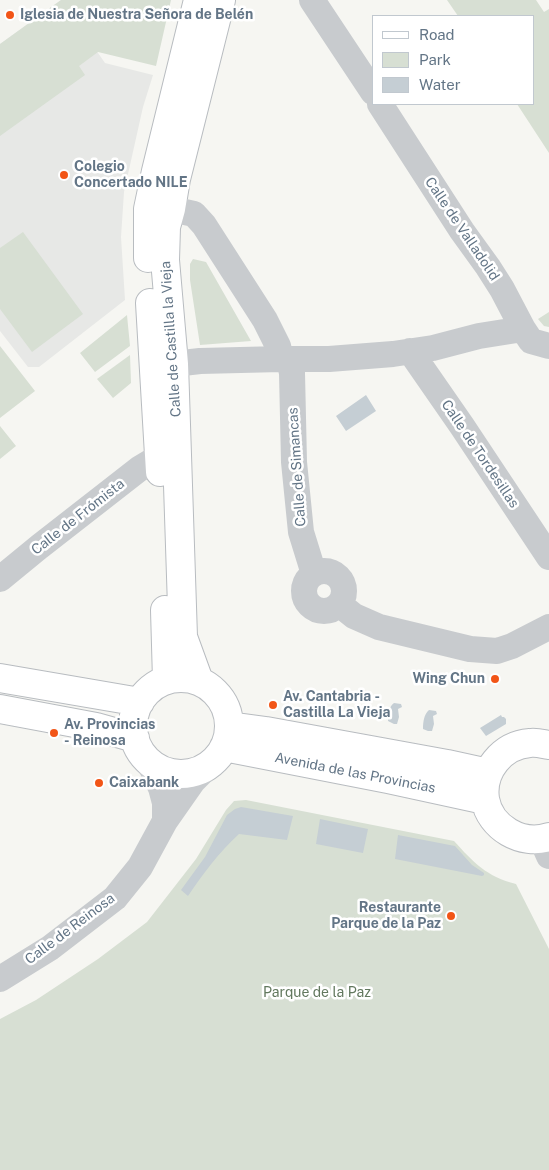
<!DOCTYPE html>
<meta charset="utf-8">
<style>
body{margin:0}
#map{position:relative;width:549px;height:1170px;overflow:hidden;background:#f6f6f2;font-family:"Public Sans",sans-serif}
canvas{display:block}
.legend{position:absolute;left:372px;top:15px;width:162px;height:90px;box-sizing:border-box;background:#fff;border:1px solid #c1c8cf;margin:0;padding:6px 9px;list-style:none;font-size:15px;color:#637586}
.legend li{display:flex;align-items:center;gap:10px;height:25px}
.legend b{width:25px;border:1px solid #c1c8cf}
</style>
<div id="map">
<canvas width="549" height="1170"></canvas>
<ul class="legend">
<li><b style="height:6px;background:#fff"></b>Road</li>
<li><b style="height:14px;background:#d7dfd3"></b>Park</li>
<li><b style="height:14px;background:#c5ced4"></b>Water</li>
</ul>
</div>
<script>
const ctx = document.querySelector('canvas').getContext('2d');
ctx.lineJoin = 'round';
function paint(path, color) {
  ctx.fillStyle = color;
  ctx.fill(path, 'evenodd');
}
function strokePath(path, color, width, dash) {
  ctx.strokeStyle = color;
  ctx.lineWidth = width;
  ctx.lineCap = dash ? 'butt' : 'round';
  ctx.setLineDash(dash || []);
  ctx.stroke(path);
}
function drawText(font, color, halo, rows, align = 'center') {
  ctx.font = font + ' "Public Sans",sans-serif';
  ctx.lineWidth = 5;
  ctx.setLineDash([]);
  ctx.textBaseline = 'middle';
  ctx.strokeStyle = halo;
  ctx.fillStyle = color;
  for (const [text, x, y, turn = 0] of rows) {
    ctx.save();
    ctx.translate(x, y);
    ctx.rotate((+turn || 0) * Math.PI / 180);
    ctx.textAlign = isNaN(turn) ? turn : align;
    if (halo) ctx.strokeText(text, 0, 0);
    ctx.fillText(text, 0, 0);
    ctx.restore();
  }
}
paint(new Path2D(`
 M 61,0 L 105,63 L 153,75 L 143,107 L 124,192 L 121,237 L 125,300 L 39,367 L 28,367 L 0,331 L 0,44 Z`), '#e7e8e6');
paint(new Path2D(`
 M 61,0 L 171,0 L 156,66 L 98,52 L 79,66 L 85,75 L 0,136 L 0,44 Z
 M 447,0 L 536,0 L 544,12 L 549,9 L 549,153 L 517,104 L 533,104 L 533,16 L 458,16 Z
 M 23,232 L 83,314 L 32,352 L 0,309 L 0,248 Z
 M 193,259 L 206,262 L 251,341 L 200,345 L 190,280 L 190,264 Z
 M 549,312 L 549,327 L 544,326 L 538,319 Z
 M 127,315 L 130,346 L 95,372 L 80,353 Z
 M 0,346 L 35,391 L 0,418 Z
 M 130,355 L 131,383 L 113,398 L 97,379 Z
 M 0,426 L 16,446 L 0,459 Z
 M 246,800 L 454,841 C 473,862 487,877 516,884 L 549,949 L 549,1170 L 0,1170 L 0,1019 L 36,1000 L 98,959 L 147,922 L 196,859 L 226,810 L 234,801 Z`), '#d7dfd3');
paint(new Path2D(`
 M 366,395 L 376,411 L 346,431 L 336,416 Z
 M 394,703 L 401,704 L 402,707 L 398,709 L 399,717 L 397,724 L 394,724 L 388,721 C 388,715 389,706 394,703 Z
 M 429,710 L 436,711 L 437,714 L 433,716 L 434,724 L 432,731 L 428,731 L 423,729 C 423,722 424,714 429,710 Z
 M 501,715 L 502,717 L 504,717 L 506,719 L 506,724 L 486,736 L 480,728 Z
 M 241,807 L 293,816 L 287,840 L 239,834 C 219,852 203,874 188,896 L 181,890 L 205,857 L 227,815 L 235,809 Z
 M 320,819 L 368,829 L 363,853 L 316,844 Z
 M 398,835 L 455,846 L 472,865 L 484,873 L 484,875 L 482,876 L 395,859 Z`), '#c5ced4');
const major = new Path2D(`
 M 148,258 L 148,209 L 156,171 L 198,0
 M 150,303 L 160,472
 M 165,610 L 167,680
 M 0,678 L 140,702
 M133 726a48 48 0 1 1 96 0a48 48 0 1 1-96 0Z
 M 199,681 L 183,637 L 174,364 L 165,260 L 166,227 L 171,209 L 176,179 L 221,0
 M 0,709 L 96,727 L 135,738
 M 229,726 L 266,731 L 447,764 L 488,773
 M 549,745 C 543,744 536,742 530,743 C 502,745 481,771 485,799 C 490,828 522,846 549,837
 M 224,747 L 388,779 L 485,800`);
strokePath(major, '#b8bcc0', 30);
strokePath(new Path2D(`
 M 312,0 L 373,92
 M 380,104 L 462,231 L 488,267 L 502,289 L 523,329 L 531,341 L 549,346
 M 171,209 L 194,214 L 204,225 L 265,320 L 278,346 L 281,359
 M 410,351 L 462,426 L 549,557
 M 289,359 L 292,373 L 294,462 L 301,532 L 314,574
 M 174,364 L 200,361 L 281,359 L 329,359 L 393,354 L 433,348 L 479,336 L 523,329
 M304 591a20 20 0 1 1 40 0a20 20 0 1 1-40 0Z
 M 0,579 L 39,547 L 139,469 L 159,457
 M 339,604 L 354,616 L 379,627 L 470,649 L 497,651 L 512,646 L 549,627
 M 149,762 L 161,788 L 165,803 L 165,821
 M 542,840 L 549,856
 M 0,979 L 50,948 L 115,898 L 140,867 L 165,821 L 193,781 L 208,766`), '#c8cbce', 26);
strokePath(major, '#fff', 28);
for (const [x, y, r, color] of [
 [10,15,5,"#f25517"],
 [64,175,5,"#f25517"],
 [495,679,5,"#f25517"],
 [273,705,5,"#f25517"],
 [54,733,5,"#f25517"],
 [99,783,5,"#f25517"],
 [451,916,5,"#f25517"]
]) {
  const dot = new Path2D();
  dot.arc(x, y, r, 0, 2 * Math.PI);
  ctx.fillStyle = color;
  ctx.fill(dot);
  strokePath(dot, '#fff', 2);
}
drawText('bold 14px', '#637586', '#fff', [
 ["Iglesia de Nuestra Señora de Belén",20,15],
 ["Colegio",74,167],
 ["Concertado NILE",74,183],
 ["Wing Chun",485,679,"right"],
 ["Av. Cantabria -",283,697],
 ["Castilla La Vieja",283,713],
 ["Av. Provincias",64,725],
 ["- Reinosa",64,741],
 ["Caixabank",109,783],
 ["Restaurante",441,908,"right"],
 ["Parque de la Paz",441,924,"right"]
], 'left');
drawText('14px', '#637586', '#fff', [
 ["Calle de Valladolid",462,229,56],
 ["Calle de Castilla la Vieja",171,339,-94],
 ["Calle de Tordesillas",480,454,56],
 ["Calle de Simancas",297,467,-94],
 ["Calle de Frómista",78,517,-38],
 ["Avenida de las Provincias",355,773,11],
 ["Calle de Reinosa",70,929,-37]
]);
drawText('14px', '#62785e', '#fff', [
 ["Parque de la Paz",317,993]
]);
</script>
